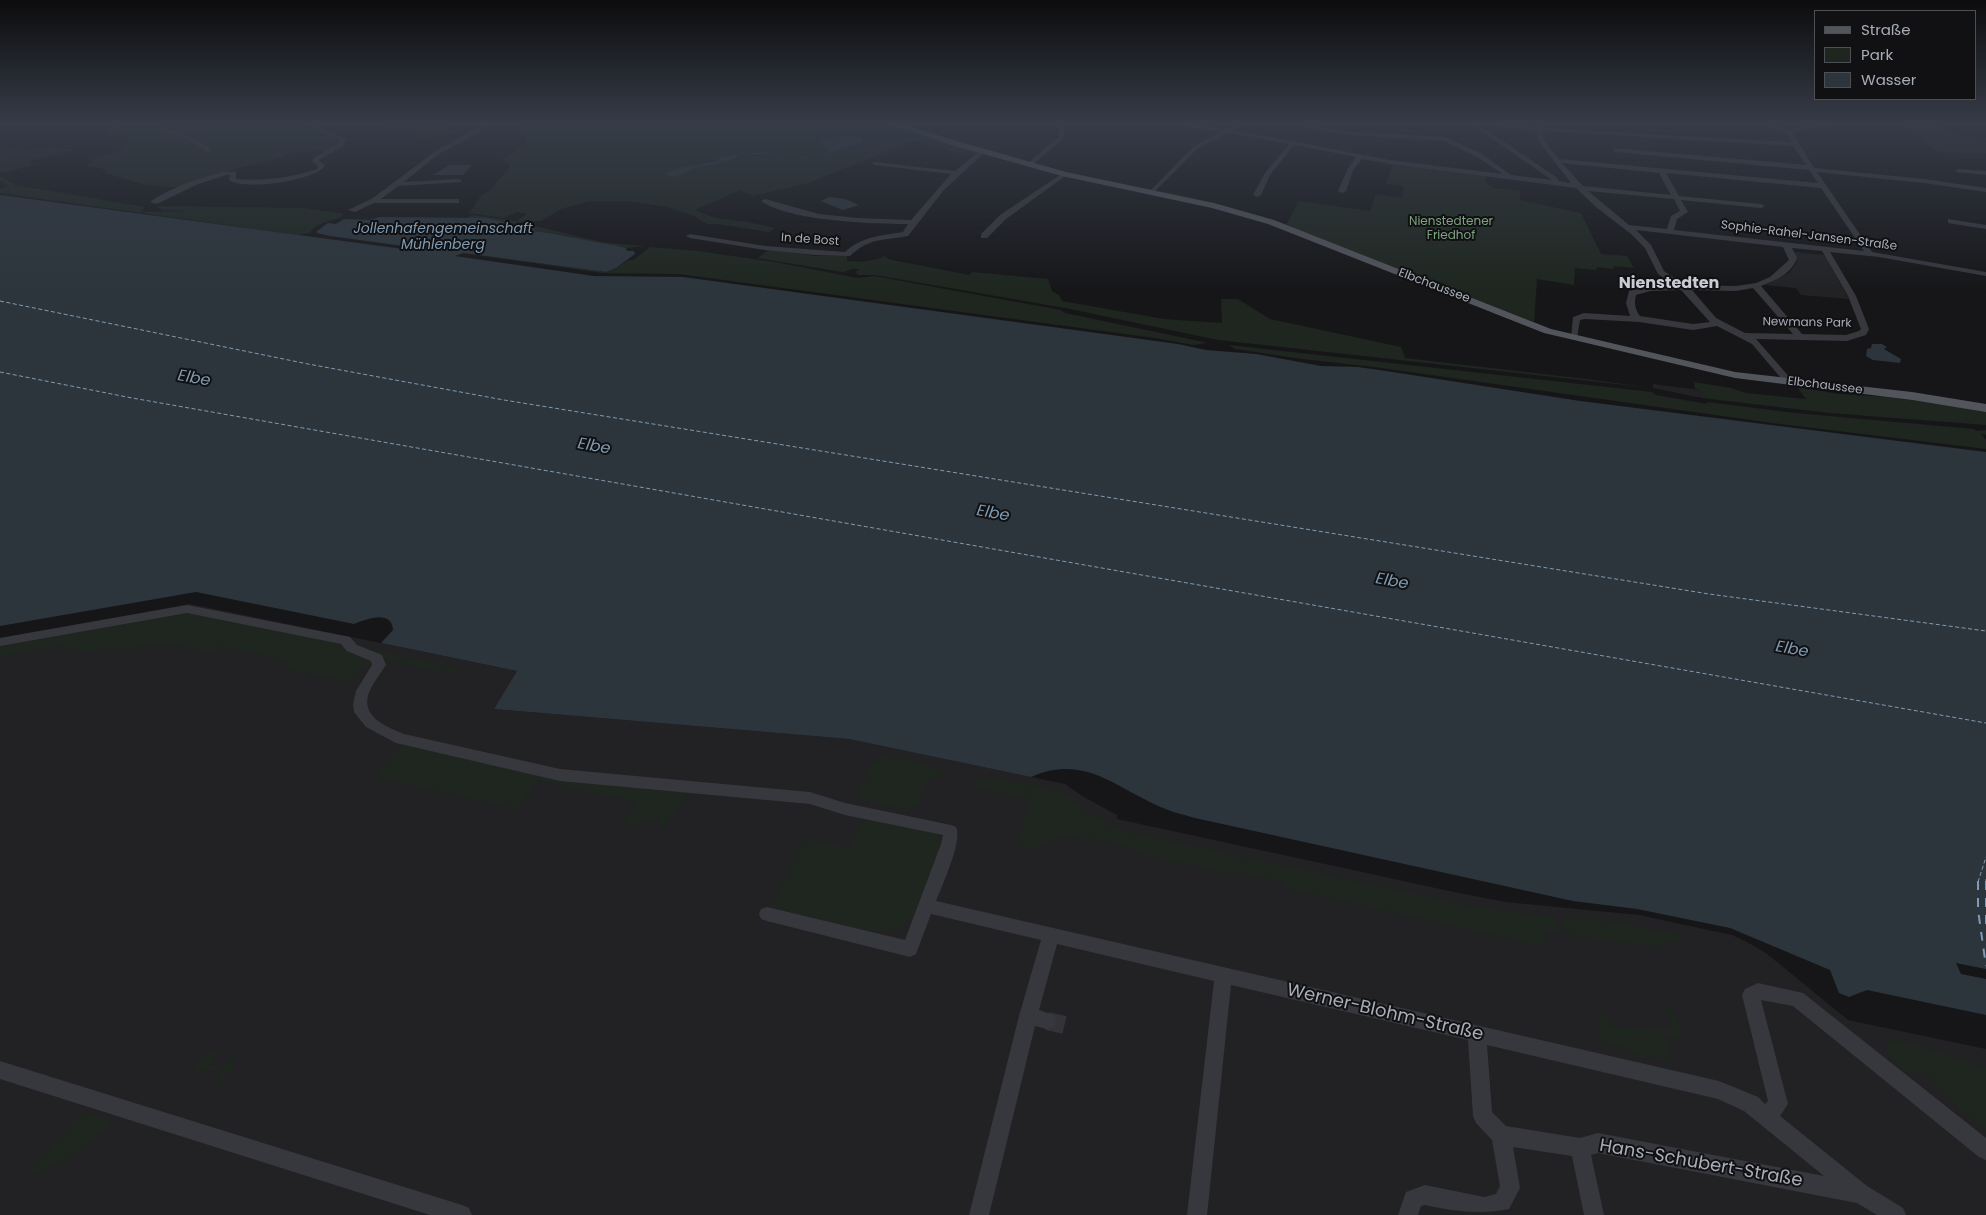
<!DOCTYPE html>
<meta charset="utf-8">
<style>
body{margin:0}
#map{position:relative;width:1986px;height:1215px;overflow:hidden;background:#161618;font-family:Poppins,sans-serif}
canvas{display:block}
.legend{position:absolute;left:1814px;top:10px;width:162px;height:90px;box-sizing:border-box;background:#111113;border:1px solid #4d4f55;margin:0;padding:6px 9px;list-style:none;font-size:15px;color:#a8adb8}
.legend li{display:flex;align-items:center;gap:10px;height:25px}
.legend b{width:25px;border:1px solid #4d4f55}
</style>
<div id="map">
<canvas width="1986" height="1215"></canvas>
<ul class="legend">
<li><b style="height:6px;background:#53555c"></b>Straße</li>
<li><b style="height:14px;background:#1e261f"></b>Park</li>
<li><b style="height:14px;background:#2c353c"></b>Wasser</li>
</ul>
</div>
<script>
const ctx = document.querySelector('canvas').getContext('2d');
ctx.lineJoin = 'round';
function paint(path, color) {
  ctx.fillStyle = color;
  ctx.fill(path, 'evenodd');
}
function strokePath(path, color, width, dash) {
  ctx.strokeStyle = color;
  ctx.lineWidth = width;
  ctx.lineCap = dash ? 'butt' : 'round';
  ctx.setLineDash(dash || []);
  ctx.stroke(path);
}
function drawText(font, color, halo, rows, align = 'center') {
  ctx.font = font + ' Poppins,sans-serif';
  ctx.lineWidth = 4;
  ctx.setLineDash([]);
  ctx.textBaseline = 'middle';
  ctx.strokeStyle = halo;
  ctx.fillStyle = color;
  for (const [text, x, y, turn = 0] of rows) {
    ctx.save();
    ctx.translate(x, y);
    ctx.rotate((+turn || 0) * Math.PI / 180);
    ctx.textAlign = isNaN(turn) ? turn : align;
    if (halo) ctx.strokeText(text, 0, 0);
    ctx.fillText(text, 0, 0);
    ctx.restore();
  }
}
paint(new Path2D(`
 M 1897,123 L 1935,123 L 1962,136 L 1975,136 L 1986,143 L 1986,154 L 1938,152 Z
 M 1794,252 L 1824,255 L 1849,299 L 1801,295 L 1796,288 L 1765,285 L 1789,273 L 1797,262 Z
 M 1653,384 L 1700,390 L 1702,398 L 1653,388 Z
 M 190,604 L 517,671 L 494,709 L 849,739 L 1065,784 L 1084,797 L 1117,815 L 1117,819 L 1459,893 L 1506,902 L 1639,915 L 1732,935 L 1747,942 L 1766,953 L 1848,1020 L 1986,1049 L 1986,1215 L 0,1215 L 0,638 Z`), '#222225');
paint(new Path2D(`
 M 182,123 L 294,123 L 342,140 L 333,149 L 321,152 L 319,152 L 321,150 L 288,153 L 283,157 L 232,170 L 179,188 L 142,184 L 105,173 L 106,170 L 95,167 L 86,166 L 93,162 L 88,160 L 118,151 L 129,142 L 125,137 L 101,136 C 120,123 133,129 154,128 C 164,127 173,125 182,123 Z
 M 393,123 L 442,123 L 441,124 L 455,132 L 464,130 L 457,123 L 468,123 L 468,128 L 460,134 L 443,134 L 420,141 L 414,131 L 396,134 L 381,126 L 340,135 Z
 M 506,123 L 884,123 L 983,151 L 979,154 L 969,152 L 965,155 L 914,141 L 808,183 L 753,196 L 740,190 L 695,210 L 715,218 L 748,222 L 775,228 L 769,232 L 718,224 L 707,224 L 694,216 L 668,207 L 628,201 L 590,201 L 561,209 L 541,221 L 525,222 L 516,221 L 527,214 L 517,212 L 504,218 L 469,213 L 481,196 L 489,191 L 510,167 L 507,162 L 500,160 L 512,154 L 526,142 L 527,137 L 519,135 L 523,131 L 516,128 L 517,124 ZM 853,136 L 862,143 L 821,156 L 805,158 L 780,157 L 773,154 L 754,156 L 748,154 C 775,150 803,165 828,151 L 822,143 L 827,138 ZM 742,155 L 745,156 L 689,169 C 682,176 675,179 665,175 L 670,170 Z
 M 53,147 L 75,150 L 29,161 L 34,165 L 4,173 L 0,172 L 0,153 L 2,152 L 0,149 L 15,148 L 23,150 Z
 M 1392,164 L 1486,176 L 1486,182 L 1493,188 L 1520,191 L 1520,200 L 1581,213 L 1601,254 L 1627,256 L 1634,268 L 1614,266 L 1614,269 L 1596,267 L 1597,270 L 1575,268 L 1574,285 L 1537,279 L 1534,322 L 1286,225 L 1299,201 L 1370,211 L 1376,194 L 1402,198 L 1404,186 L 1386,184 Z
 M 0,177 L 15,184 L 15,187 L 27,187 L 145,207 L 141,212 L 190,211 L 163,210 L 155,206 L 305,208 L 344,214 C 335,223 317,220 310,233 L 298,235 L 0,193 L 0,189 L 8,186 L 0,180 Z
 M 472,215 L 511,220 L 601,242 L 645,246 L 626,248 L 549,233 L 532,231 L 534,229 L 495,220 L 467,218 Z
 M 650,247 L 698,251 L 774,262 L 858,278 L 874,276 L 1061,310 L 1065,313 L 1218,345 L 1207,343 L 1193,345 L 1155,338 L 679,274 L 602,273 L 463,253 L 606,272 L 616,268 L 629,260 L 634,260 Z
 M 769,249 L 815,256 L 847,255 L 847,261 C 862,263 873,261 886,256 L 886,258 L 892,260 L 969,275 L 972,272 L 1048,279 L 1052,291 L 1060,296 L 1062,301 L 1164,319 L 1222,323 L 1221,299 L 1238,299 L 1270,319 L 1401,347 L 1405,358 L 1586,379 L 1653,388 L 1218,340 L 1065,308 L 875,275 L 858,275 L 855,272 L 859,270 C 852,266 848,272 842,272 L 758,258 Z
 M 1229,345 L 1652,392 L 1656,395 L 1707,404 L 1707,402 L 1796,413 L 1974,429 L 1976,431 L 1986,430 L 1986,435 L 1981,434 L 1986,440 L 1986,449 L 1772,423 L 1374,367 L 1302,359 L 1235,349 Z
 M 1694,382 L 1731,388 L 1746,393 L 1806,399 L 1797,387 L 1839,394 L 1888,397 L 1986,411 L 1986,425 L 1829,413 L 1702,398 L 1700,390 L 1695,389 Z
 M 185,611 L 328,641 L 371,658 L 372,664 L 370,667 L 365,666 L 349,682 L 284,668 L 291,661 L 220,646 L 211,653 L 169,644 L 86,652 L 59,646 L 0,657 L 0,644 Z
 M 364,648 L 458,668 L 452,676 L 392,661 L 362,650 Z
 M 402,744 L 689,791 L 664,831 L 659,817 L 633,826 L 624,823 L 636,802 L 538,780 L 516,809 L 375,777 Z
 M 885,756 L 922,763 L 942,773 L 941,780 L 928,778 L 917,806 L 904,809 L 858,799 L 858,794 L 873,763 Z
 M 971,778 L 996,779 L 1060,791 L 1104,823 L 1115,829 L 1476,907 L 1553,917 L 1560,933 L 1547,931 L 1545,934 L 1547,947 L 1285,888 L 1285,883 L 1234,871 L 1233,875 L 1137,853 L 1137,849 L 1090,838 L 1089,841 L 1063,836 L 1033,849 L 1018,845 L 1030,799 L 969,787 Z
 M 864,816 L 935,833 L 940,838 L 941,844 L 914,917 L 898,929 L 885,932 L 865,930 L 770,908 L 804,838 L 849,848 Z
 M 1562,917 L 1616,922 L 1681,935 L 1683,944 L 1665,941 L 1666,947 L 1572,936 L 1570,933 L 1565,932 L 1561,920 Z
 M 1664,1008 L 1677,1013 L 1682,1040 L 1666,1036 L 1671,1062 L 1628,1051 L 1627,1048 L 1611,1044 L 1611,1048 L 1601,1046 L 1597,1010 L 1604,1011 L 1611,1028 L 1674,1029 Z
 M 1887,1042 C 1914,1040 1959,1060 1986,1068 L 1986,1130 L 1956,1106 L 1923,1070 L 1910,1074 C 1898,1065 1887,1059 1887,1042 Z
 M 214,1051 L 218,1053 L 208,1064 L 222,1068 L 232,1057 L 236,1058 L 233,1069 L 222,1082 L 217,1080 L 220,1073 L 217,1069 L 194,1072 L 193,1069 L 204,1054 Z
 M 83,1112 L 112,1121 L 104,1130 L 69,1159 L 35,1174 L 29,1174 L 30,1170 Z`), '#1e261f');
paint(new Path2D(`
 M 853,136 L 862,138 L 862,143 L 823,155 L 805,158 L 780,157 L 773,154 L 747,155 C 757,150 772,154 781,156 C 796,158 815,158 828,151 L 822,143 L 822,140 L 827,138 Z
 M 742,155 L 745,155 L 724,162 L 691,169 L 678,177 L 668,176 L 665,174 L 673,169 L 716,161 L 721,157 Z
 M 449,165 L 472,165 L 463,175 L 433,175 Z
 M 0,195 L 418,251 L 425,249 L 330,236 L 317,233 L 317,231 L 328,223 L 336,224 L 344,219 L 370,220 L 379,217 L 486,218 L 535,229 L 533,231 L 549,233 L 618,246 L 626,248 L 627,251 L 634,251 L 635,254 L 616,268 L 606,272 L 463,253 L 455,256 L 594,276 L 683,277 L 1178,344 L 1206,350 L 1256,354 L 1321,366 L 1358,367 L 1386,371 L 1580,401 L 1986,452 L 1986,1015 L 1867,990 L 1849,997 L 1839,993 L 1830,970 L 1730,928 L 1637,909 L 1573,901 L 1195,818 C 1181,814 1168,811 1154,804 C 1111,784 1082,755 1031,777 L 849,739 L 494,709 L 517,671 L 381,643 L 393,630 C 392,609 366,619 354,624 L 196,592 L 0,626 Z
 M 829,197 L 845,199 L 859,205 L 843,210 L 821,201 Z
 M 1872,344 L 1882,344 L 1887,347 L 1884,349 L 1901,359 L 1900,363 L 1873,360 L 1866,356 L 1867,349 L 1871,348 Z`), '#2c353c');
paint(new Path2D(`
 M 1956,963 L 1986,969 L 1986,979 L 1961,974 Z`), '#161618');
strokePath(new Path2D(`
 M 868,141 L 909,139
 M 857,152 L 874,150 L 917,138`), '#2c353c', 1);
strokePath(new Path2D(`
 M 0,301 L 308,364 L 504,400 L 1709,594 L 1986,631
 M 0,372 L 132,398 L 1986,723
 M 1986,879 L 1986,882
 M 1978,882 L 1986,857`), '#7f9bb3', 1, [4, 2.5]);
strokePath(new Path2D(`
 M 1978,881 L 1978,910 L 1986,966
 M 1986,881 L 1986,932`), '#7f9bb3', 2, [9, 8]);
strokePath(new Path2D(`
 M 1047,1021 L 1073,1027`), '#333438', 18, [18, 9]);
paint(new Path2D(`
 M 117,123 L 124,123 L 113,130 L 109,130 L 109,128 Z
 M 157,123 L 163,123 L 161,127 L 190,137 L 212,149 L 210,152 L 206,152 L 205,150 L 186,139 L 155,129 Z
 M 300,123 L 308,123 L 346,139 L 343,146 L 319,160 L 325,166 C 314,181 244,191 229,180 L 230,175 L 226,175 L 196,185 L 157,204 L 150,202 C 165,190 217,169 236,172 L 236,179 C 264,181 290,178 317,169 L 318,166 L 312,161 L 314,158 L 338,144 L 340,140 Z
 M 484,123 L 491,123 L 478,133 L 437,155 L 404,182 L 459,179 L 462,181 L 461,182 L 398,186 L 381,199 L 459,199 L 459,203 L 374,203 L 355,212 L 348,210 L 373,198 L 433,153 Z
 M 1060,123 L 1066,123 L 1063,139 L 1032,165 L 1028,165 L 1028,163 L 1058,137 Z
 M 1161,123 L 1177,123 L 1226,129 L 1238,123 L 1245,123 L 1234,130 L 1390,160 L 1503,174 L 1477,157 L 1444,141 L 1346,135 L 1278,123 L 1291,123 L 1346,131 L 1445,137 L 1482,154 L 1511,175 L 1552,180 L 1472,125 L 1472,123 L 1536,127 L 1535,123 L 1541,123 L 1542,127 L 1558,129 L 1791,142 L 1787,133 L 1754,123 L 1763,123 L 1789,130 L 1810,124 L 1877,123 L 1874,125 L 1810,128 L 1793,133 L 1814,168 L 1924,179 L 1986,188 L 1986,192 L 1924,183 L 1817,172 L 1872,252 L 1986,272 L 1986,276 L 1879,257 L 1830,252 L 1856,296 L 1869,329 L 1866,335 L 1847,341 L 1756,339 L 1792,380 L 1792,384 L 1786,384 L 1752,344 L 1717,326 L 1693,330 L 1639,322 L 1585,319 L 1580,320 L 1577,338 L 1571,338 L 1573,317 L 1584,313 L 1630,316 L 1626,303 L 1629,291 L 1650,286 L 1674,285 L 1658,274 L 1645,248 L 1631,234 L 1596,207 L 1576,188 L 1390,164 L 1362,159 L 1353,170 L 1346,191 L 1342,193 L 1338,191 L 1347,170 L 1356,157 L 1294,145 L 1270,175 L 1261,195 L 1257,197 L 1253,195 L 1265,173 L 1289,144 L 1228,133 L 1197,149 L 1151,195 L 1149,194 L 1149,192 L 1193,147 L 1220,132 ZM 1479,125 L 1536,131 L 1538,140 L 1571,183 L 1559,181 L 1556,177 ZM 1543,131 L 1793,146 L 1806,165 L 1615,148 L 1612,150 L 1615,152 L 1809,170 L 1818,183 L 1559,159 L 1544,140 ZM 1562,163 L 1659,173 L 1671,195 L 1583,186 ZM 1666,173 L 1821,188 L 1864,251 L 1674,230 L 1677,219 L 1688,212 L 1681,200 L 1761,208 L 1765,206 L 1761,204 L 1679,196 ZM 1588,191 L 1674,199 L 1680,211 L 1671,216 L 1667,229 L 1629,225 ZM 1636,230 L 1783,247 L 1789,260 L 1770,277 L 1756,283 L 1736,286 L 1685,285 L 1664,271 L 1651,245 ZM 1792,248 L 1822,251 L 1848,296 L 1861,329 L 1859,331 L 1846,335 L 1802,334 L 1761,286 C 1774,281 1792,274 1797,258 ZM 1753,288 L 1793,334 L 1745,333 L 1716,318 L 1692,290 L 1736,291 ZM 1681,290 L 1710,322 L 1693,324 L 1640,316 C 1635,310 1634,303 1636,295 L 1650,291 Z
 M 981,150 L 986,151 L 943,191 L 908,236 C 883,241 870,237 850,256 L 815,255 L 765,250 L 690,238 L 686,236 L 690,234 L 765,246 L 845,252 C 862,236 881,236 903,232 L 908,224 C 873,224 789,221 761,201 L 765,199 L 819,214 L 857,218 L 911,220 L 951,174 L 875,165 L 872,163 L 873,162 L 955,171 Z
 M 1958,169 L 1986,171 L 1986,175 L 1956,172 L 1956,170 Z
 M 1063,173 L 1068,174 L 1006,219 L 987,238 L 981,238 L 981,234 L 1000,215 Z
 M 1948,219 L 1986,225 L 1986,229 L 1948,223 Z
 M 187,605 L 345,636 L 350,637 L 357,645 L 382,655 L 386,665 C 381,673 375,680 371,688 C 357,715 384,726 404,734 L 560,769 L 810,792 L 845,803 L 951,825 L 956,827 C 963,840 942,886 936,901 L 1719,1081 L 1758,1097 L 1765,1104 L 1768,1101 L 1742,995 L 1745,989 L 1758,983 L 1803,993 L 1986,1138 L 1986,1160 L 1979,1157 L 1793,1006 L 1761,1000 L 1788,1104 L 1780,1116 L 1867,1186 L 1903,1208 L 1906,1215 L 1877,1215 L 1857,1203 L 1598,1153 L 1591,1155 L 1604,1215 L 1584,1215 L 1572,1156 L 1513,1147 L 1520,1188 L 1509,1209 C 1481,1215 1453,1211 1425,1205 L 1421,1206 L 1418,1215 L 1398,1215 L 1406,1192 L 1425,1185 L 1484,1197 L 1496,1194 L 1500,1186 L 1492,1140 L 1476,1123 L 1473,1116 L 1468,1040 L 1231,985 L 1207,1215 L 1187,1215 L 1214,981 L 1057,944 L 1039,1010 L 1053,1015 L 1056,1021 L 1053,1027 L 1047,1029 L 1035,1026 L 989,1215 L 969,1215 L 1019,1016 L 1041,940 L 931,914 L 916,954 L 910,957 L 767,921 L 761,919 L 759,914 L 761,909 L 767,907 L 905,940 L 941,844 L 943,835 L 845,815 L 810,804 L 560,781 L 396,743 L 366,727 L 354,712 L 353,704 L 356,691 L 372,665 L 371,661 L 347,651 L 341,644 L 187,613 L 0,646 L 0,638 ZM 1487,1045 L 1718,1099 L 1744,1111 L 1824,1176 L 1598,1133 L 1580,1138 L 1506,1126 L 1492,1112 Z
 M 0,1061 L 462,1205 L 469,1208 L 472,1215 L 430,1215 L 0,1079 Z`), '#37383d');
paint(new Path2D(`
 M 888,123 L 899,123 L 957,141 L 1066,172 L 1214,203 L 1274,220 L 1551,329 L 1735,372 L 1912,392 L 1986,404 L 1986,412 L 1912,400 L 1735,378 L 1544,333 L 1268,224 L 1212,208 L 1062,176 L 951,145 Z`), '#53555c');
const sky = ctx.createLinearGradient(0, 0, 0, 293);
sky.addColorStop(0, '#0c0c0d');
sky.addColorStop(0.42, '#363c48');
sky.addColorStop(1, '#363c4800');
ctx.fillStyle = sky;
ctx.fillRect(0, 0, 1986, 293);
drawText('12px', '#7fa381', '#111113', [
 ["Nienstedtener",1451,222],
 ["Friedhof",1451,236]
]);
drawText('12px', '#a8adb8', '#111113', [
 ["Sophie-Rahel-Jansen-Straße",1809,236,7],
 ["In de Bost",810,240,4],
 ["Elbchaussee",1434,286,21],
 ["Newmans Park",1807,323,1],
 ["Elbchaussee",1825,386,7]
]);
drawText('italic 14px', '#7f9bb3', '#111113', [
 ["Jollenhafengemeinschaft",443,229],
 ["Mühlenberg",443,245]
]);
drawText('bold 16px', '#c9ccd4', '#111113', [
 ["Nienstedten",1669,284]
]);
drawText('italic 16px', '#7f9bb3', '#111113', [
 ["Elbe",194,379,10],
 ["Elbe",594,447,10],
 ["Elbe",993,514,10],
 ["Elbe",1392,582,10],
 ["Elbe",1792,650,10]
]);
drawText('18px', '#a8adb8', '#111113', [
 ["Werner-Blohm-Straße",1385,1013,13],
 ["Hans-Schubert-Straße",1701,1164,10]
]);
</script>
